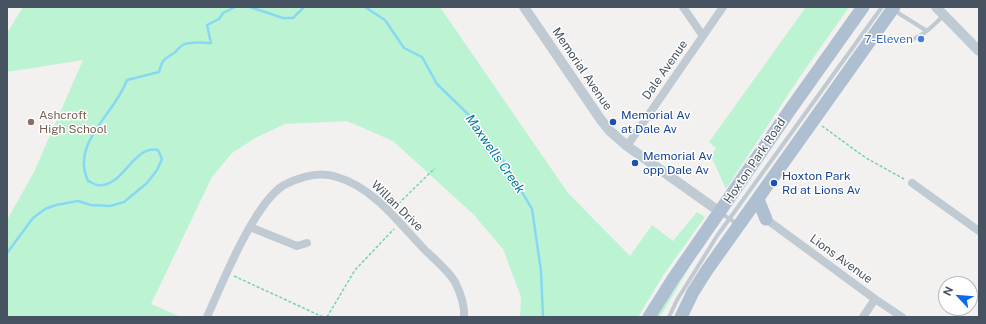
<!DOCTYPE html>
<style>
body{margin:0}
#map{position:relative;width:986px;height:324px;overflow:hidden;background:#f3f0f0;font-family:"Public Sans",sans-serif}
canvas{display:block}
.frame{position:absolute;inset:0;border:8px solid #475360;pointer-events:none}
.north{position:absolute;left:938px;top:276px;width:40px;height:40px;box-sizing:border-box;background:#fff;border:1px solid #b5babf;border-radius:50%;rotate:296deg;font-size:11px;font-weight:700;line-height:16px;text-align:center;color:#475360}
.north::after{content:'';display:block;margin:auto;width:14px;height:18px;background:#0c6af1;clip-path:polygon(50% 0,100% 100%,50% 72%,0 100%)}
</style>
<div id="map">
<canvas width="986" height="324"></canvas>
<div class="frame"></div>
<div class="north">N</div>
</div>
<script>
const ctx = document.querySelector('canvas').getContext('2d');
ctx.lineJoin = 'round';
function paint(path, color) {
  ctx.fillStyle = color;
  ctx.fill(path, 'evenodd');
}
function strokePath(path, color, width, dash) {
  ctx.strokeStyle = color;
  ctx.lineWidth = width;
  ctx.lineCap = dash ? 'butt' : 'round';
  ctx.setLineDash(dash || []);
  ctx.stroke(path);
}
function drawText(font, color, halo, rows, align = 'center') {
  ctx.font = font + ' "Public Sans",sans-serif';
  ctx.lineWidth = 3;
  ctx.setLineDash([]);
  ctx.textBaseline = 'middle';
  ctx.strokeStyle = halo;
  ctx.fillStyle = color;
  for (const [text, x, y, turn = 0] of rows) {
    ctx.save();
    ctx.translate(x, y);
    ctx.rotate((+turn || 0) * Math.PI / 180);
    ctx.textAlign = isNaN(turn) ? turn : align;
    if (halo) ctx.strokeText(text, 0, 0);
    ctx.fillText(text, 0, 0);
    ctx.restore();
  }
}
paint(new Path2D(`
 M 23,7 L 440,7 L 568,193 L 630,256 L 652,225 L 673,241 L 697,212 L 705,217 L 664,274 L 638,317 L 520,317 L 521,297 L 503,249 L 473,214 L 393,141 L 347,121 L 285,124 L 257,137 L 232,153 L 212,177 L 151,304 L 181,317 L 7,317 L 7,220 L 34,172 L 83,60 L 7,72 L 7,33 Z
 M 806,7 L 849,7 L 797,81 L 726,189 L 711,156 L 716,148 L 709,142 Z
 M 687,267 L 689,268 L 660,317 L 654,317 Z`), '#bcf3d3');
strokePath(new Path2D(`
 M 250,7 L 283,18 L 293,18 L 304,7
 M 365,7 L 385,20 L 404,48 L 422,57 L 437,84 L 473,119 L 501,157 L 532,209 L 541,271 L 543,317
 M 7,253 L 33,218 L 45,209 L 56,205 L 78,201 L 91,205 L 110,206 L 124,202 L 147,183 L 157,170 L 162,159 L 158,150 C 132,145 123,189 97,185 C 95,185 91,182 88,181 C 70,143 115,114 127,80 L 159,72 C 162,60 164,59 174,53 C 177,51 179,47 183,45 C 190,41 203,43 211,43 L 207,25 L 219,19 L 223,13 L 235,7`), '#87d9f3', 2.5);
strokePath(new Path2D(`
 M 822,126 L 866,158 L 904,179
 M 395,207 L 435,168
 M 234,276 L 323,317
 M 327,317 L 355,270 L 394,229`), '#72d4a6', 1.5, [3, 2]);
strokePath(new Path2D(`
 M 895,11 L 927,31
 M 875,38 C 909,47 919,40 944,15
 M 721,213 L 737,224
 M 669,317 L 677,300 L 717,236 L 882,7`), '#c0cad3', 4);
strokePath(new Path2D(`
 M 683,7 L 703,36
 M 627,146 L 723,7
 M 912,183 L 979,231
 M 766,219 L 875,299 L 902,317
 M 250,227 L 297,246 L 307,243
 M 207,317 C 222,284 254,203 284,185 C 300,177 319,171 337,177 C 374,188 398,222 424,249 C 435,260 447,269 455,282 C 460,292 465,305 464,317
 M 863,317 L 875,299`), '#c0cad3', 8);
strokePath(new Path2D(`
 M 524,7 L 601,120 L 610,131 L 627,146 L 720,212
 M 936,7 L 979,51`), '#c0cad3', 10);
strokePath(new Path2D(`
 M 759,197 L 759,202 L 766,219
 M 649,317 L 673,279 L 792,107 L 863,7
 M 681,317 L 693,292 L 707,270 L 894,7`), '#aebfd1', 13);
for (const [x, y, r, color] of [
 [921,39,4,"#3f7fe0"],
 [31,122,4,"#8d6e63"],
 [613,122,4,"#1a4fb4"],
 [635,163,4,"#1a4fb4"],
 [774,183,4,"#1a4fb4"]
]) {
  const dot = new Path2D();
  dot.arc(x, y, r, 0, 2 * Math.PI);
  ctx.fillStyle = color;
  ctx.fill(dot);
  strokePath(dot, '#fff', 1.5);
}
drawText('12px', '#366cbe', '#fff', [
 ["7-Eleven",913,39]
], 'right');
drawText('12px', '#475360', '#fff', [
 ["Memorial Avenue",582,69,56],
 ["Dale Avenue",665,70,-55],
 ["Hoxton Park Road",755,161,-56],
 ["Willan Drive",397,206,44],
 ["Lions Avenue",841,259,36]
]);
drawText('12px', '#785e54', '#fff', [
 ["Ashcroft",39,115],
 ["High School",39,129]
], 'left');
drawText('12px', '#164399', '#fff', [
 ["Memorial Av",621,115],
 ["at Dale Av",621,129],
 ["Memorial Av",643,156],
 ["opp Dale Av",643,170],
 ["Hoxton Park",782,176],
 ["Rd at Lions Av",782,190]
], 'left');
drawText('italic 13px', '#047a9e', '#fff', [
 ["Maxwells Creek",495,154,55]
]);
</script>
